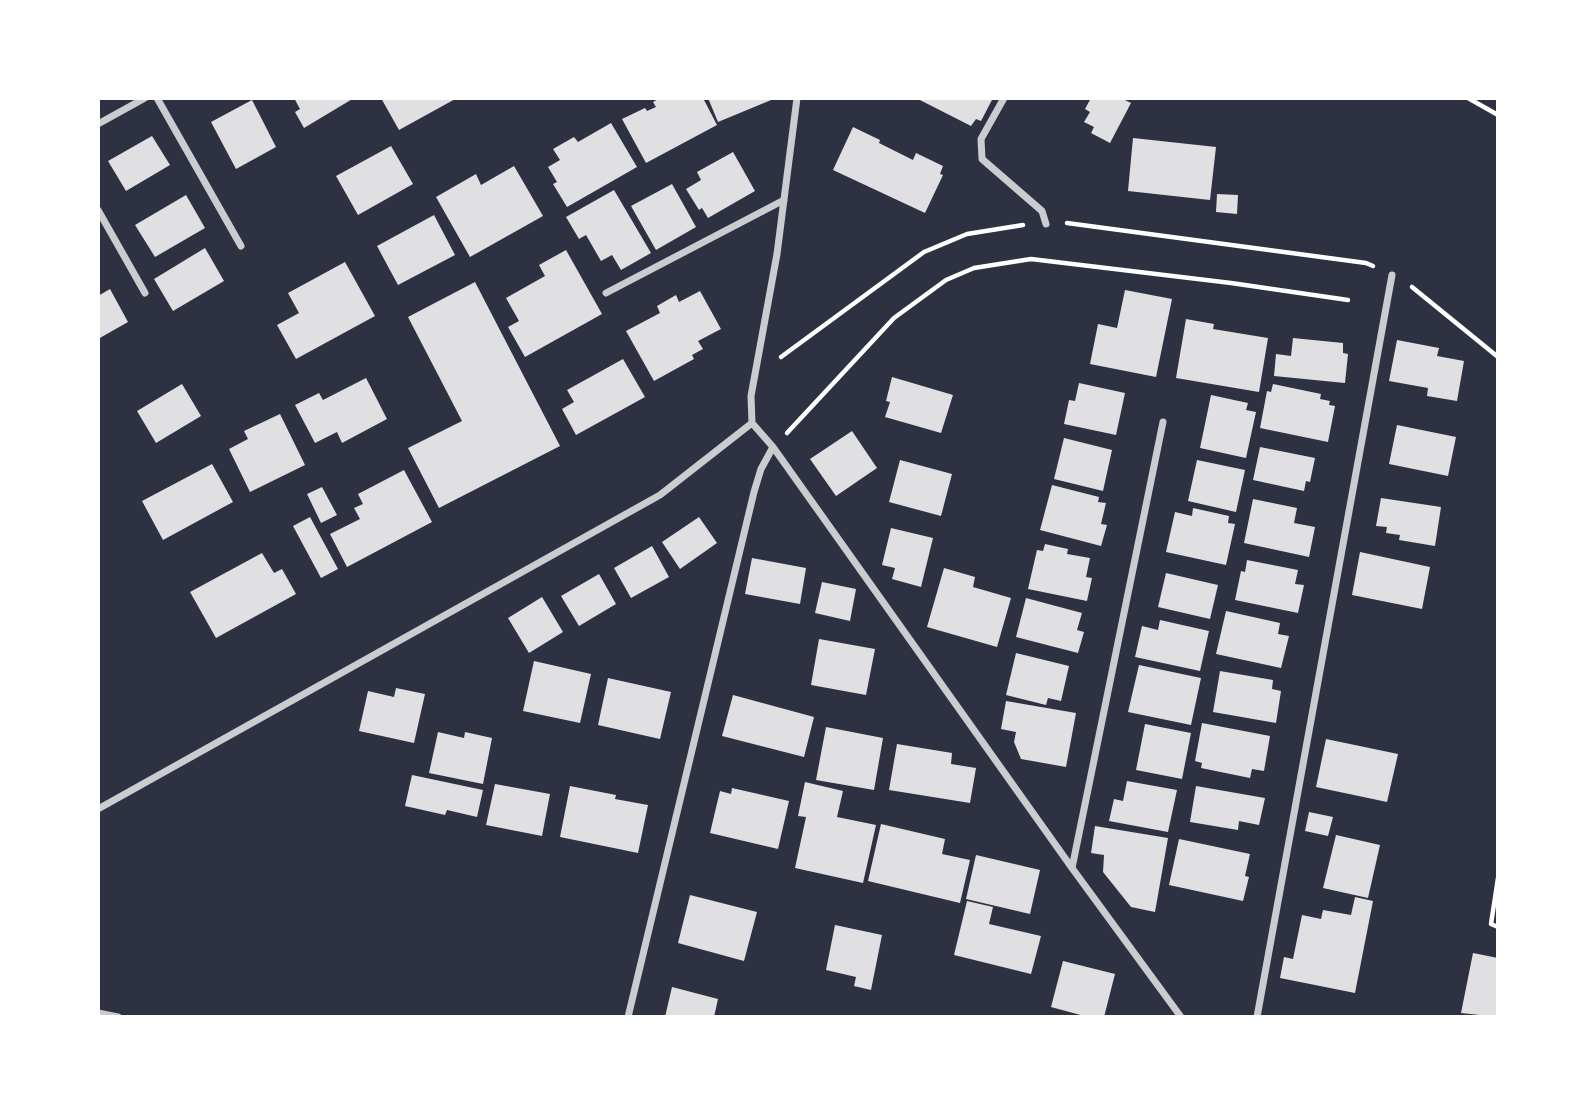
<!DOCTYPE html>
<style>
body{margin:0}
#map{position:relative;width:1596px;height:1115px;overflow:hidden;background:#2d3142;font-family:Jost,sans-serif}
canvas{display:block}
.frame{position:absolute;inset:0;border:100px solid #fff;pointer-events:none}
</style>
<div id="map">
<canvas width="1596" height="1115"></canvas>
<div class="frame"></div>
</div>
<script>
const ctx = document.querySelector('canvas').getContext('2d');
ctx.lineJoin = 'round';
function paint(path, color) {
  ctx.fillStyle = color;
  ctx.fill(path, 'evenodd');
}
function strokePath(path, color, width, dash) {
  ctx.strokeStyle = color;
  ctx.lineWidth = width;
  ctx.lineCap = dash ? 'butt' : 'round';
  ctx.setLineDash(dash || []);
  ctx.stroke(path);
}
paint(new Path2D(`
 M 294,98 L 354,98 L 304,128 L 295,112 L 300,109 Z
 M 381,98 L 457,98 L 399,130 Z
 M 660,98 L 703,98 L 717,125 L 646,163 L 622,119 L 645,108 L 647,111 L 656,107 L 653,102 Z
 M 708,98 L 776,98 L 718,122 Z
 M 916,98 L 993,98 L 981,121 L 976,119 L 971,126 Z
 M 1091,98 L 1121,98 L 1131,103 L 1110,143 L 1091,133 L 1094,127 L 1084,122 L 1090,112 L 1085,109 Z
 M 252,100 L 276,147 L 236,169 L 211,122 Z
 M 611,123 L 637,167 L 567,207 L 553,184 L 557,182 L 548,167 L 560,160 L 553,149 L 574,137 L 578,142 Z
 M 853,127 L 880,140 L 879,143 L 913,160 L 916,153 L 943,166 L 940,174 L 943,175 L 925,213 L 833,170 Z
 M 152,136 L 170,165 L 126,191 L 108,161 Z
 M 1133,138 L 1216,147 L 1210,200 L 1128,191 Z
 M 391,146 L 413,184 L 358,215 L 336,176 Z
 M 733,152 L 755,191 L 708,218 L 702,208 L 699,210 L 686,189 L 701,180 L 697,172 Z
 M 514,166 L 543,216 L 470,257 L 436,197 L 476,174 L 481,185 Z
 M 672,184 L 696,227 L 656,250 L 631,206 Z
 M 614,190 L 651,253 L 621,270 L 612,255 L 601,261 L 586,235 L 579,239 L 566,217 Z
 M 1217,194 L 1238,195 L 1237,214 L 1216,212 Z
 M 186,195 L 205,228 L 155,257 L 135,225 Z
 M 434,215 L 455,255 L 398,285 L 377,246 Z
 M 205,248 L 224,281 L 173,311 L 154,279 Z
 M 566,250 L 602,314 L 525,357 L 508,327 L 519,321 L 506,298 L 545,276 L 539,265 Z
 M 345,262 L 375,316 L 296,359 L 277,325 L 299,313 L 288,293 Z
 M 475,282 L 560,446 L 439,508 L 408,448 L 462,421 L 408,317 Z
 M 110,289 L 128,322 L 98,339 L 98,296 Z
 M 1125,290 L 1172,299 L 1156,377 L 1090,364 L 1098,324 L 1117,328 Z
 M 700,291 L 721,329 L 698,341 L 703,349 L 692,355 L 694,359 L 654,381 L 626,331 L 660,313 L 657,306 L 676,295 L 679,302 Z
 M 1186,319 L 1214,324 L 1213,329 L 1268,338 L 1259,392 L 1176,378 Z
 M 1293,338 L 1343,343 L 1343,353 L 1348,354 L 1345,383 L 1274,376 L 1276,354 L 1291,356 Z
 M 1397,340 L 1439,348 L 1437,356 L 1464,361 L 1457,401 L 1427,396 L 1428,388 L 1389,381 Z
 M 623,359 L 645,397 L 576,435 L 562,409 L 574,402 L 567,390 Z
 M 892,377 L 953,395 L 941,433 L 885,417 L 890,402 L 886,401 Z
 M 366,378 L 387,419 L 342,443 L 337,432 L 315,443 L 295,405 L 319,393 L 323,400 Z
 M 1079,383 L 1125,393 L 1116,435 L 1064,424 L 1069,400 L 1075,401 Z
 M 182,384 L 201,416 L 156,443 L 137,411 Z
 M 1273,384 L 1321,394 L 1320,399 L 1330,401 L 1329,405 L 1335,406 L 1328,442 L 1260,428 L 1267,391 L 1271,392 Z
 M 1211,395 L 1248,403 L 1246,410 L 1256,412 L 1246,458 L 1200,448 Z
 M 280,414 L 305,465 L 250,492 L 229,449 L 248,439 L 244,431 Z
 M 1397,425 L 1456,437 L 1448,476 L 1389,464 Z
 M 852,431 L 877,468 L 836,496 L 810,459 Z
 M 1064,438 L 1112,450 L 1103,491 L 1054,479 Z
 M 1260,447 L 1315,458 L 1310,482 L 1306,481 L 1304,491 L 1253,480 Z
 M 900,460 L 952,474 L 941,516 L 889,502 Z
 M 1197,460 L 1245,470 L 1236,512 L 1188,501 Z
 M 212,464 L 233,502 L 163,540 L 142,501 Z
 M 404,470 L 432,522 L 347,567 L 330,534 L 360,519 L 354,508 L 363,504 L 358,494 Z
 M 1052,485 L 1099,497 L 1098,502 L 1106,503 L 1101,524 L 1107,525 L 1101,546 L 1040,530 Z
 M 322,487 L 337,515 L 321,523 L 307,494 Z
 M 1381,498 L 1441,507 L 1435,546 L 1399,540 L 1400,535 L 1386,533 L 1387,527 L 1376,526 Z
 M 1253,499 L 1297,508 L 1294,523 L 1315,527 L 1309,557 L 1244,543 Z
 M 1193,508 L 1229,516 L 1228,523 L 1235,524 L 1226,565 L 1166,552 L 1175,512 L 1192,516 Z
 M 310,517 L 338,569 L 321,578 L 293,526 Z
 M 699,517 L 717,543 L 680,569 L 662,542 Z
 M 891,528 L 933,538 L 921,587 L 892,579 L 895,568 L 882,565 Z
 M 1045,544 L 1068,549 L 1067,554 L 1090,558 L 1086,577 L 1092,578 L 1087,601 L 1028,589 L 1037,550 L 1043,551 Z
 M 652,546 L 669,577 L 631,598 L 614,568 Z
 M 1360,552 L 1430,567 L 1422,609 L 1352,595 Z
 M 262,553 L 274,573 L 282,569 L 296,594 L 216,638 L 190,592 Z
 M 752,558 L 806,568 L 800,604 L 745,594 Z
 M 1247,560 L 1298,570 L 1295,584 L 1304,585 L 1298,613 L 1235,600 L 1241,571 L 1245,572 Z
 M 944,568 L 975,577 L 973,587 L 1011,598 L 997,647 L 927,627 Z
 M 1166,573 L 1218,585 L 1210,619 L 1158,607 Z
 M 599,574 L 616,604 L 579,626 L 561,596 Z
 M 822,582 L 856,589 L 850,621 L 815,613 Z
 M 542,597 L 563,632 L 529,653 L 508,618 Z
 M 1026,598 L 1082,613 L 1077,630 L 1084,632 L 1078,653 L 1016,637 Z
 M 1226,611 L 1280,623 L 1278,634 L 1289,636 L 1281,668 L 1216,654 Z
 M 1160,620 L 1209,631 L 1200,671 L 1135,657 L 1142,626 L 1158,630 Z
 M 819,639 L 875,649 L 866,695 L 811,685 Z
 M 1016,653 L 1069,666 L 1061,701 L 1048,698 L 1046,705 L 1006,695 Z
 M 534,661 L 591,674 L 580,723 L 523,711 Z
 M 1139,665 L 1201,678 L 1191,725 L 1128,712 Z
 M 1220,671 L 1273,680 L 1272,689 L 1281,691 L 1276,723 L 1213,712 Z
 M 608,678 L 671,692 L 660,739 L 598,725 Z
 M 396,688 L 425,694 L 414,743 L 359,731 L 368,691 L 394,697 Z
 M 733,695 L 814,717 L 804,757 L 722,736 Z
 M 1006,701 L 1076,713 L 1066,767 L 1021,759 L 1014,742 L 1016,732 L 1001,729 Z
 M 1202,723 L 1270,736 L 1264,771 L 1252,769 L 1250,778 L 1201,768 L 1202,763 L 1195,761 Z
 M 1145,724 L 1191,733 L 1182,779 L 1136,770 Z
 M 826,727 L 883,738 L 874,790 L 816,780 Z
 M 438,732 L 464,738 L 465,732 L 492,738 L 483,784 L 429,773 Z
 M 1326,739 L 1398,754 L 1387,802 L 1316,787 Z
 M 897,744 L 952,753 L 951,764 L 976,768 L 970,803 L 889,790 Z
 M 412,775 L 483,790 L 477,817 L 447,810 L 445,815 L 405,806 Z
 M 1127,781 L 1177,790 L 1168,832 L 1109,821 L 1114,799 L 1123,801 Z
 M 805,782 L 843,791 L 837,817 L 876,825 L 863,883 L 795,868 L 806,817 L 798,816 Z
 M 495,784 L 550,794 L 542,836 L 486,825 Z
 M 570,786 L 616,795 L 615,799 L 648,805 L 638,853 L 560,837 Z
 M 1196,786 L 1265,798 L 1259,825 L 1239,821 L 1238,830 L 1190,822 Z
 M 732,788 L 789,801 L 778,849 L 710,833 L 720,791 L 731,794 Z
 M 1309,812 L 1333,817 L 1328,836 L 1305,831 Z
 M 881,824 L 945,839 L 942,854 L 970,860 L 960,903 L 868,881 Z
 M 1095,826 L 1168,838 L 1155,912 L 1131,907 L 1103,872 L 1104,855 L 1091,853 Z
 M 1336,835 L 1380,845 L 1368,898 L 1323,888 Z
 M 1179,839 L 1250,854 L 1245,876 L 1249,877 L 1243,901 L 1169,885 Z
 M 976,855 L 1040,870 L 1030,914 L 966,899 Z
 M 690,895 L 757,912 L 744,961 L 678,943 Z
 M 1355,897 L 1373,901 L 1355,993 L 1280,978 L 1284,957 L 1293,959 L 1302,915 L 1321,919 L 1323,910 L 1351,915 Z
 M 967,901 L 993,907 L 989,924 L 1041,936 L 1031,974 L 954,955 Z
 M 835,925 L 882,935 L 871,990 L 854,986 L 856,977 L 826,970 Z
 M 1473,953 L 1498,958 L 1498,1017 L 1461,1013 Z
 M 1063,961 L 1115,974 L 1104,1017 L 1088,1017 L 1051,1007 Z
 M 672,987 L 718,999 L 714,1017 L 665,1017 Z`), '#e0e0e3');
strokePath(new Path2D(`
 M 1468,98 L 1498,115
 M 1067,223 L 1366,263 L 1373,266
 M 1412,287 L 1498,357
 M 781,357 L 924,252 L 967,234 L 1023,225
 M 787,433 L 894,318 L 946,280 L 974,268 L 1031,259 L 1231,283 L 1348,300
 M 1498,878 L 1491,924 L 1498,927`), '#fff', 4.5);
strokePath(new Path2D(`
 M 157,98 L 241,246
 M 797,98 L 777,254 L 751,396 L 752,423 L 773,447 L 1072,868 L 1181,1017
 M 1004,98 L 981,139 L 982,159 L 1042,211 L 1046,224
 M 98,124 L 145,98
 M 98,210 L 145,293
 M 606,293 L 784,200
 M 98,809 L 660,495 L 752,423
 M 1072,868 L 1163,422
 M 98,1013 L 118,1017
 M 628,1017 L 754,492 L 761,469 L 773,447
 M 1257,1017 L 1392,275`), '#caccd0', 7);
</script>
